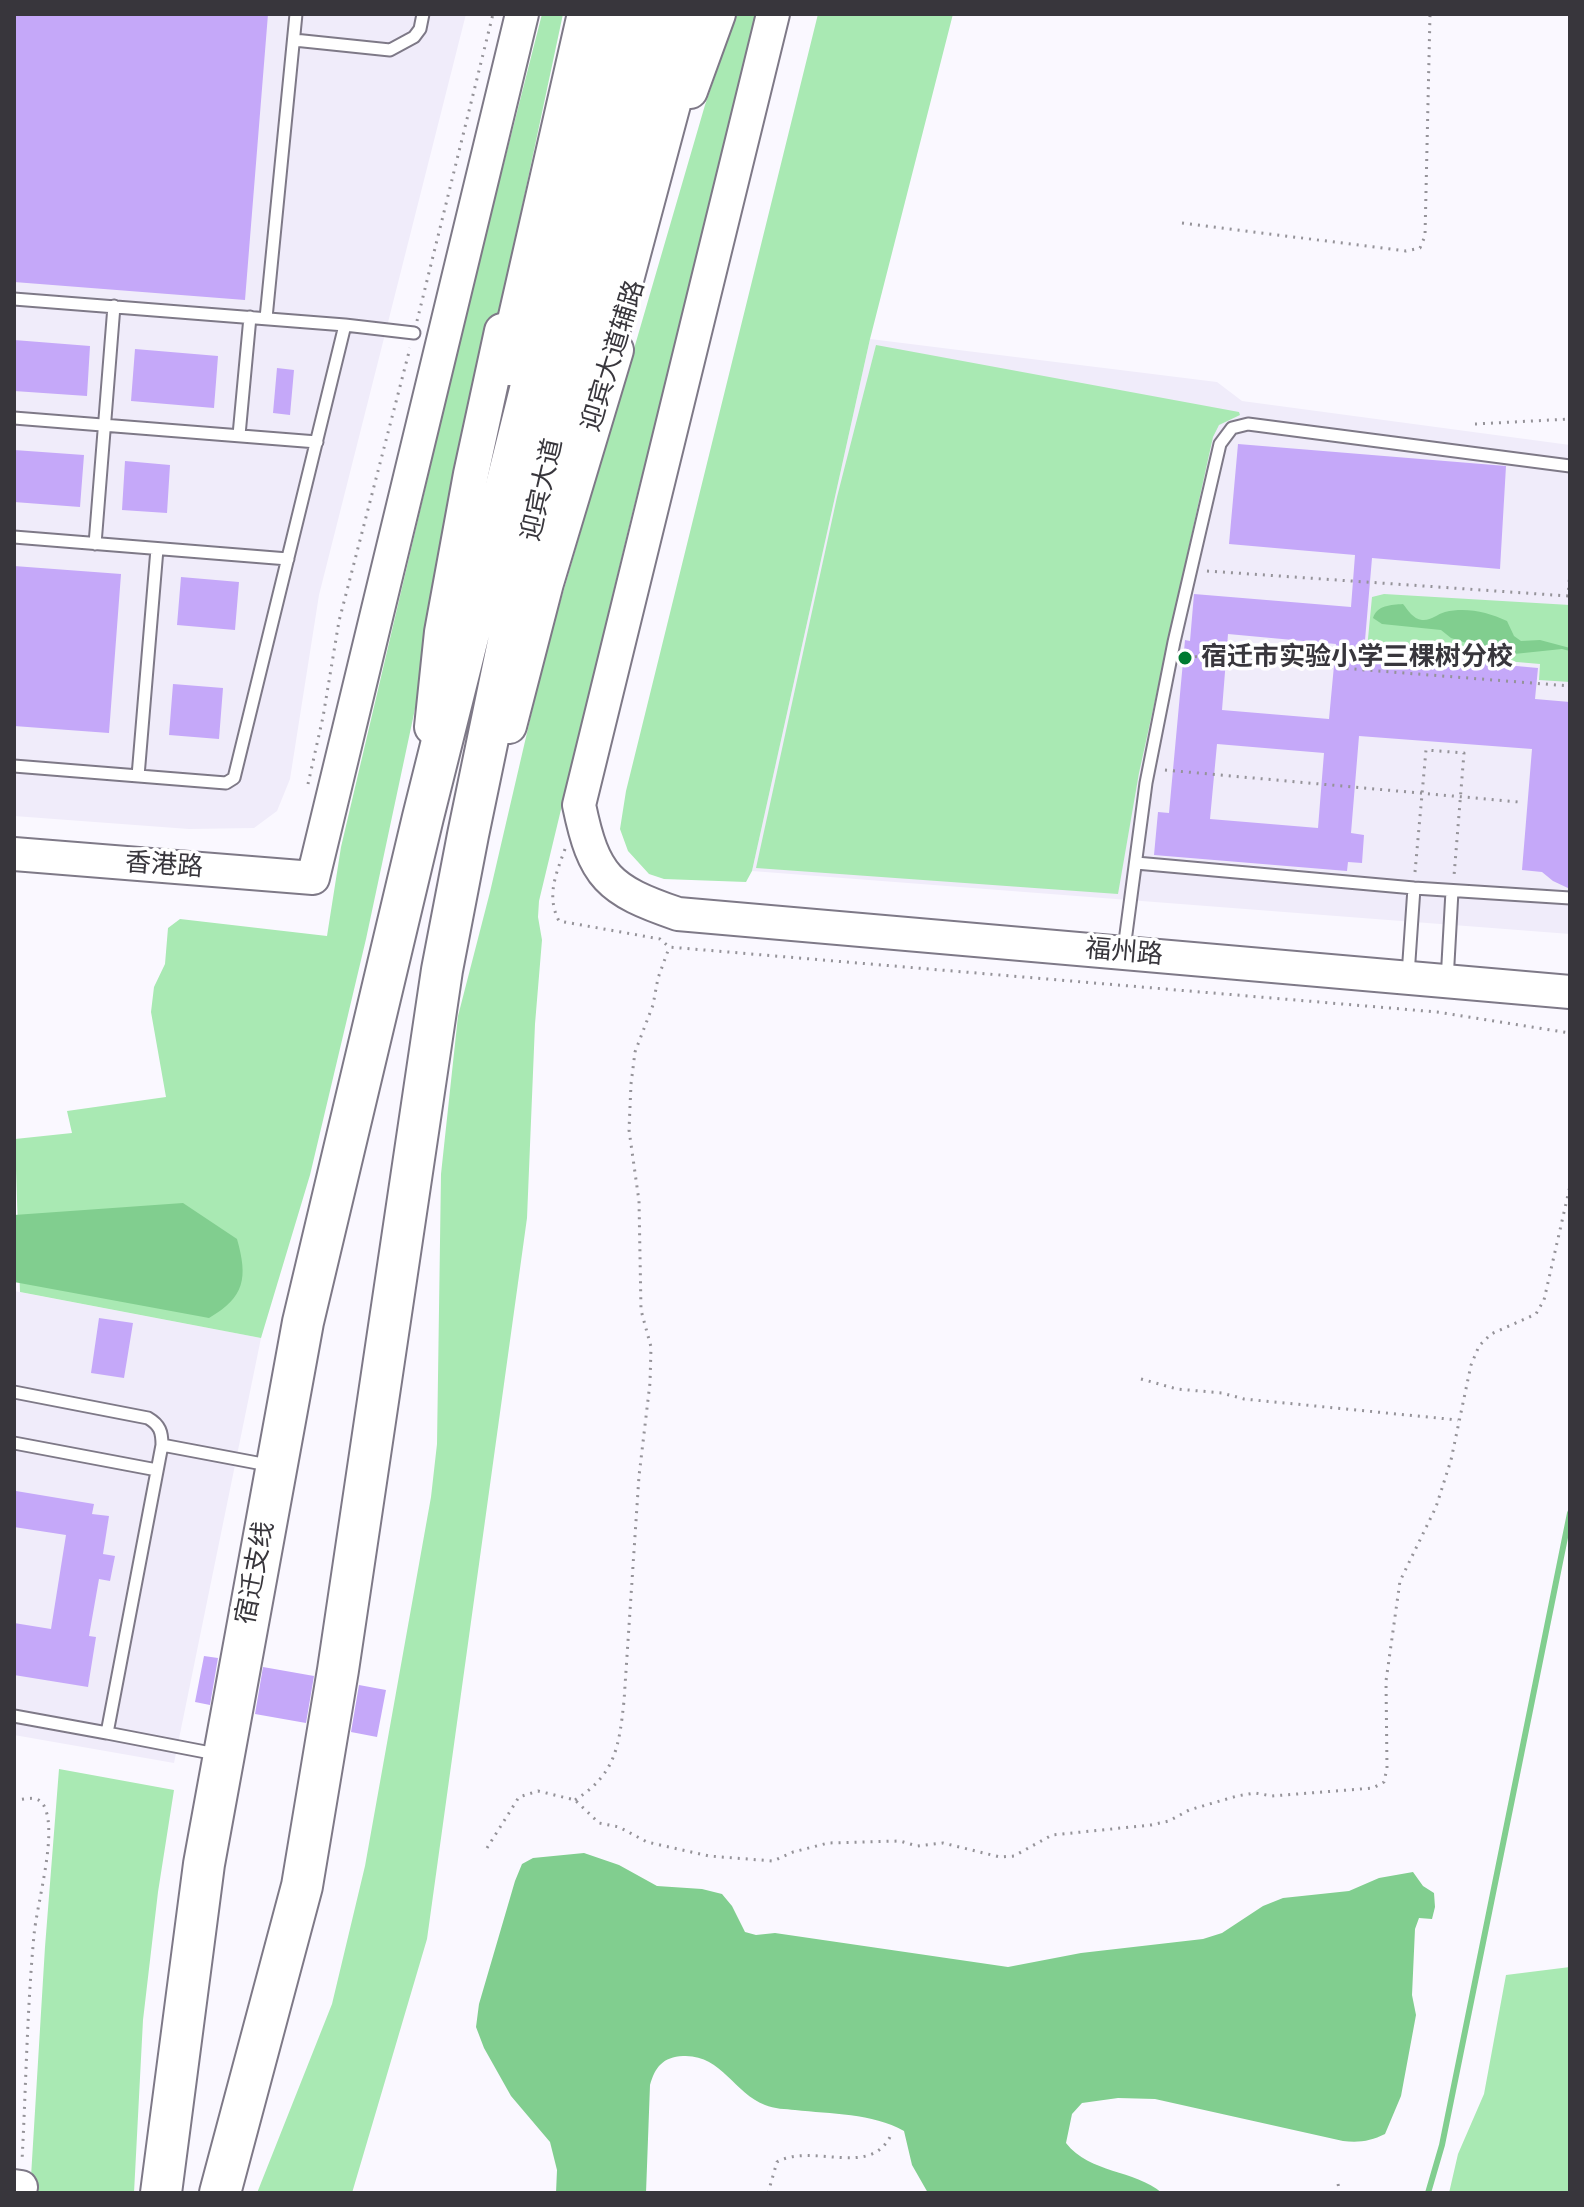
<!DOCTYPE html>
<meta charset="utf-8">
<style>
body{margin:0}
#map{position:relative;width:1584px;height:2207px;overflow:hidden;background:#faf8ff;font-family:"Archivo Narrow",sans-serif}
canvas{display:block}
.frame{position:absolute;inset:0;border:16px solid #38363c;pointer-events:none}
</style>
<div id="map">
<canvas width="1584" height="2207"></canvas>
<div class="frame"></div>
</div>
<script>
const ctx = document.querySelector('canvas').getContext('2d');
ctx.lineJoin = 'round';
function paint(path, color) {
  ctx.fillStyle = color;
  ctx.fill(path, 'evenodd');
}
function strokePath(path, color, width, dash) {
  ctx.strokeStyle = color;
  ctx.lineWidth = width;
  ctx.lineCap = dash ? 'butt' : 'round';
  ctx.setLineDash(dash || []);
  ctx.stroke(path);
}
function drawText(font, color, halo, rows, align = 'center') {
  ctx.font = font + ' "Archivo Narrow","Noto Sans SC",sans-serif';
  ctx.lineWidth = 7;
  ctx.setLineDash([]);
  ctx.textBaseline = 'middle';
  ctx.strokeStyle = halo;
  ctx.fillStyle = color;
  for (const [text, x, y, turn = 0] of rows) {
    ctx.save();
    ctx.translate(x, y);
    ctx.rotate((+turn || 0) * Math.PI / 180);
    ctx.textAlign = isNaN(turn) ? turn : align;
    if (halo) ctx.strokeText(text, 0, 0);
    ctx.fillText(text, 0, 0);
    ctx.restore();
  }
}
paint(new Path2D(`
 M 14,14 L 466,14 L 319,595 L 290,779 L 277,811 L 254,828 L 189,829 L 14,816 Z
 M 870,339 L 1217,382 L 1242,401 L 1570,445 L 1570,934 L 752,871 Z
 M 14,1291 L 261,1338 L 174,1763 L 14,1735 Z`), '#f0ecfa');
paint(new Path2D(`
 M 542,14 L 563,14 L 366,939 L 310,1175 L 261,1338 L 20,1292 L 15,1139 L 72,1133 L 67,1111 L 166,1097 L 151,1012 L 154,987 L 165,964 L 168,928 L 180,919 L 327,936 L 341,847 L 476,273 Z
 M 737,14 L 760,14 L 632,514 L 539,901 L 538,917 L 542,940 L 535,1024 L 527,1218 L 427,1939 L 352,2193 L 257,2193 L 332,2004 L 365,1866 L 431,1497 L 437,1444 L 441,1174 L 458,1016 L 490,892 L 546,651 L 705,105 Z
 M 818,14 L 953,14 L 870,339 L 752,871 L 746,882 L 664,879 L 649,874 L 628,851 L 620,829 L 626,791 Z
 M 876,345 L 1239,412 L 1240,415 L 1219,425 L 1213,437 L 1139,773 L 1118,894 L 756,868 L 837,497 Z
 M 1384,594 L 1570,605 L 1570,682 L 1539,680 L 1540,664 L 1367,649 L 1372,597 Z
 M 59,1769 L 174,1790 L 158,1892 L 143,2020 L 134,2193 L 30,2193 L 45,1947 Z
 M 1570,1967 L 1570,2193 L 1449,2193 L 1458,2154 L 1484,2094 L 1506,1975 Z`), '#a9e9b3');
paint(new Path2D(`
 M 1403,604 C 1408,610 1413,619 1422,620 C 1431,621 1437,614 1445,612 C 1466,607 1488,612 1507,621 L 1514,636 L 1521,641 L 1540,640 L 1570,648 L 1570,651 L 1562,649 L 1514,654 L 1485,649 L 1451,638 L 1441,630 L 1382,624 L 1373,618 C 1377,605 1391,605 1403,604 Z
 M 183,1203 L 237,1239 C 248,1278 245,1297 209,1318 L 14,1282 L 14,1215 Z
 M 584,1853 L 619,1865 L 657,1886 L 702,1889 L 722,1894 L 732,1906 L 745,1932 L 756,1935 L 775,1933 L 1008,1967 L 1081,1953 L 1203,1939 L 1222,1933 L 1263,1906 L 1283,1898 L 1349,1891 L 1379,1878 L 1413,1872 L 1423,1886 L 1434,1893 L 1435,1907 L 1432,1919 L 1419,1918 L 1415,1929 L 1412,1995 L 1416,2015 L 1401,2096 L 1385,2134 C 1371,2141 1359,2143 1343,2141 L 1155,2099 L 1118,2098 L 1082,2103 L 1072,2114 L 1066,2143 C 1090,2174 1134,2169 1162,2193 L 928,2193 L 912,2165 L 904,2131 C 872,2113 831,2114 795,2110 C 786,2109 774,2109 765,2105 C 734,2093 721,2054 683,2056 C 663,2057 655,2067 650,2085 L 646,2193 L 556,2193 L 557,2170 L 550,2142 L 511,2096 L 484,2048 L 476,2027 L 479,2004 L 515,1881 L 522,1864 L 533,1858 Z`), '#81ce8f');
strokePath(new Path2D(`
 M 1428,2193 L 1442,2145 L 1570,1513`), '#81ce8f', 6);
paint(new Path2D(`
 M 14,14 L 268,14 L 245,300 L 14,282 Z
 M 14,340 L 90,346 L 87,396 L 14,391 Z
 M 135,349 L 218,356 L 214,408 L 131,401 Z
 M 277,368 L 294,370 L 290,415 L 273,413 Z
 M 1238,444 L 1506,466 L 1500,569 L 1372,558 L 1364,652 L 1538,668 L 1535,699 L 1570,702 L 1570,889 L 1553,881 L 1542,872 L 1522,870 L 1532,749 L 1359,736 L 1351,833 L 1364,835 L 1362,863 L 1348,862 L 1347,871 L 1154,855 L 1158,812 L 1169,813 L 1185,640 L 1190,641 L 1194,594 L 1351,607 L 1355,555 L 1229,544 ZM 1228,634 L 1336,644 L 1329,719 L 1222,710 ZM 1217,744 L 1324,753 L 1318,828 L 1210,819 Z
 M 14,450 L 84,455 L 80,507 L 14,502 Z
 M 125,461 L 170,465 L 167,513 L 122,510 Z
 M 14,566 L 121,574 L 109,733 L 14,726 Z
 M 181,577 L 239,582 L 235,630 L 177,625 Z
 M 173,684 L 223,688 L 219,739 L 169,735 Z
 M 99,1318 L 133,1323 L 124,1378 L 91,1373 Z
 M 16,1491 L 94,1504 L 92,1514 L 109,1516 L 103,1554 L 115,1556 L 110,1581 L 99,1579 L 89,1636 L 96,1637 L 88,1687 L 14,1675 L 14,1623 L 51,1629 L 66,1535 L 14,1527 Z
 M 204,1656 L 218,1658 L 210,1705 L 195,1702 Z
 M 263,1667 L 314,1676 L 306,1723 L 255,1714 Z
 M 359,1685 L 386,1690 L 377,1737 L 351,1732 Z`), '#c5a8f9');
const lane = new Path2D(`
 M 294,40 L 390,50 L 414,37 L 420,29 L 423,14
 M 14,299 L 345,325 L 414,333
 M 266,318 L 296,14
 M 14,418 L 317,442
 M 239,435 L 250,317
 M 14,537 L 288,559
 M 95,544 L 114,306
 M 14,766 L 226,783 L 234,778 L 345,325
 M 138,776 L 157,549
 M 1136,863 L 1414,888 L 1570,898
 M 1124,949 L 1146,783 L 1174,642 L 1220,444 L 1232,428 L 1248,424 L 1570,466
 M 1408,975 L 1414,888
 M 1447,981 L 1452,891
 M 14,1392 L 148,1418 C 160,1425 162,1432 162,1445
 M 14,1443 L 157,1470
 M 14,1716 L 107,1733 L 162,1445 L 268,1465
 M 107,1733 L 216,1754`);
const secondary = new Path2D(`
 M 773,14 L 579,805 C 594,877 608,890 678,914 L 1570,992
 M 14,854 L 313,878 L 522,14
 M 14,2186 L 21,2187`);
const primary = new Path2D(`
 M 690,91 L 718,14
 M 509,726 L 546,583 L 616,350
 M 432,727 L 442,632 L 471,474 L 502,331`);
const highway = new Path2D(`
 M 508,365 L 588,14
 M 598,373 L 694,14
 M 161,2193 L 204,1864 L 303,1322 L 423,817 L 624,14
 M 220,2193 L 302,1886 L 338,1670 L 442,970 L 468,835 L 513,618 L 588,301 L 660,14`);
strokePath(lane, '#7e7987', 15);
strokePath(secondary, '#7e7987', 36);
strokePath(primary, '#7e7987', 38);
strokePath(highway, '#7e7987', 44);
strokePath(new Path2D(`
 M 1182,223 L 1406,251 L 1420,248 L 1425,236 L 1430,14
 M 417,321 L 493,14
 M 1475,424 L 1570,419
 M 1207,571 L 1568,596 L 1570,571
 M 1187,656 L 1570,686
 M 1165,770 L 1519,802
 M 308,784 L 323,717 L 339,621 L 410,348
 M 565,849 C 556,874 546,896 559,921 L 660,939 L 669,947 L 1437,1012 L 1570,1033
 M 1415,872 L 1426,750 L 1464,753 L 1454,876
 M 1141,1379 L 1177,1389 L 1222,1393 L 1244,1399 L 1458,1420
 M 14,1800 C 26,1800 39,1793 45,1808 C 57,1836 37,1903 34,1935 C 27,2010 26,2086 22,2161
 M 575,1800 C 616,1774 619,1746 624,1701 L 639,1476 L 650,1383 L 651,1347 L 641,1310 L 639,1201 L 629,1130 L 631,1084 L 635,1052 L 653,1005 L 658,978 L 669,948
 M 487,1848 L 519,1797 L 538,1791 L 575,1800 L 599,1823 L 619,1827 L 647,1842 L 709,1856 L 773,1861 L 793,1852 L 828,1843 L 900,1841 L 917,1846 L 943,1843 L 1000,1857 L 1014,1856 L 1052,1835 L 1151,1825 L 1169,1821 L 1189,1810 L 1237,1796 L 1255,1793 L 1272,1796 L 1373,1788 L 1384,1782 L 1387,1768 L 1386,1681 L 1400,1581 L 1436,1507 L 1451,1460 L 1471,1365 L 1479,1346 L 1491,1334 L 1536,1314 L 1544,1300 L 1570,1186
 M 1338,2184 L 1340,2193
 M 768,2193 L 777,2162 C 813,2142 870,2179 891,2135`), '#959399', 3, [2, 6]);
strokePath(lane, '#fff', 11);
strokePath(secondary, '#fff', 32);
strokePath(primary, '#fff', 34);
strokePath(highway, '#fff', 40);
for (const [x, y, r, color] of [
 [1185,658,8,"#007a31"]
]) {
  const dot = new Path2D();
  dot.arc(x, y, r, 0, 2 * Math.PI);
  ctx.fillStyle = color;
  ctx.fill(dot);
  strokePath(dot, '#fff', 3);
}
drawText('26px', '#38363c', '#fff', [
 ["迎宾大道辅路",614,356,-73],
 ["迎宾大道",543,490,-77],
 ["香港路",164,866,4],
 ["福州路",1124,953,5],
 ["宿迁支线",256,1573,-79]
]);
drawText('bold 26px', '#38363c', '#fff', [
 ["宿迁市实验小学三棵树分校",1201,658]
], 'left');
</script>
